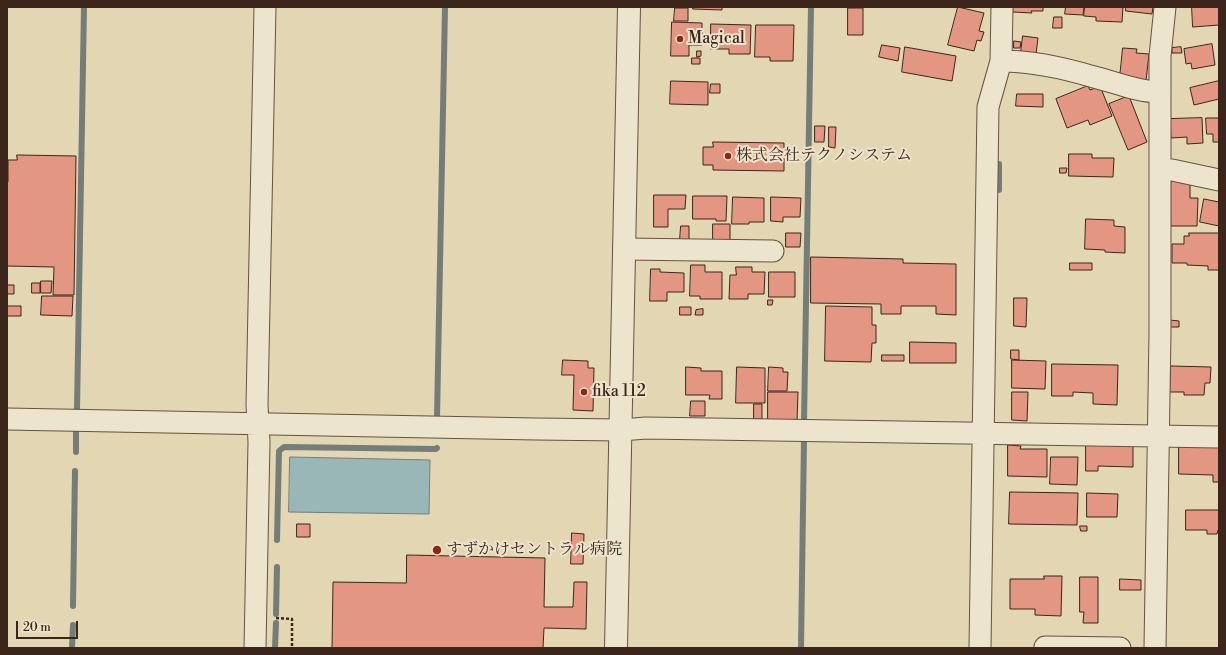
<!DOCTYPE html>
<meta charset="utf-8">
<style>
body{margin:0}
#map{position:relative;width:1226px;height:655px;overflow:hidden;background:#e3d6b2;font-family:"Libre Bodoni",serif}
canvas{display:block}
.frame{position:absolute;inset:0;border:8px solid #3c251a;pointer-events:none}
.scale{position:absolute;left:16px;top:621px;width:62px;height:18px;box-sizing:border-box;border:2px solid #3c251a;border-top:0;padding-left:5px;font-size:12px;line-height:14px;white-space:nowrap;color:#3c251a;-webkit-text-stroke:3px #ede4cd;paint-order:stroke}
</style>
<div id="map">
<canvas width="1226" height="655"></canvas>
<div class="frame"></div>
<div class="scale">20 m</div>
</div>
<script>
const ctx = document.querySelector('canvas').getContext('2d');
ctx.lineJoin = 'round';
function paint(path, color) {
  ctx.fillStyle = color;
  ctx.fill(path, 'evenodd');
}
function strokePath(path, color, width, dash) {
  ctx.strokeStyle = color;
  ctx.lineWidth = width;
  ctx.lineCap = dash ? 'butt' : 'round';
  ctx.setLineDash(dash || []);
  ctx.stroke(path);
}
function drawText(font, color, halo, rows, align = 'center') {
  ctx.font = font + ' "Libre Bodoni","Noto Serif JP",serif';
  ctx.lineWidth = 4;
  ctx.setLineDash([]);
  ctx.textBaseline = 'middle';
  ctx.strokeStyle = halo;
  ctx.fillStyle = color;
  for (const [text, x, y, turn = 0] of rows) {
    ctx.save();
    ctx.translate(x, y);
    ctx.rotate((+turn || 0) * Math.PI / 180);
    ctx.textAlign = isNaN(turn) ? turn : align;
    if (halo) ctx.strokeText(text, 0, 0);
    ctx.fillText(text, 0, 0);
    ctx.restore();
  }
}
const water = new Path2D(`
 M 290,457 L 430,460 L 429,514 L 289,512 Z`);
paint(water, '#99b7b6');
strokePath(water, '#747d78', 1);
strokePath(new Path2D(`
 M 999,190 L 999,164
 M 77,409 L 84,7
 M 437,417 L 445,7
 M 804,421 L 811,7
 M 76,452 L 76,431
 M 277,540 L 279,451 L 284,447 L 436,449 L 437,448
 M 73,606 L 75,471
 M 276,614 L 277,567
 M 72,648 L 73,625
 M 275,648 L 276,623
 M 801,648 L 804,440`), '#747d78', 6);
const building = new Path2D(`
 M 693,7 L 722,7 L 722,10 L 693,9 Z
 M 958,7 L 984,13 L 979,31 L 984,32 L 981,41 L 977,40 L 974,51 L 948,45 Z
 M 1013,7 L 1043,7 L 1043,11 L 1031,11 L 1032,13 L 1013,12 Z
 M 1066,7 L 1084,7 L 1083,15 L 1065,14 Z
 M 1085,7 L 1123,7 L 1122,22 L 1096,21 L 1096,17 L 1084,16 Z
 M 1126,7 L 1153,7 L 1152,14 L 1126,11 Z
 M 1192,7 L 1219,7 L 1219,25 L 1193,27 Z
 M 675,8 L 688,8 L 688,21 L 674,21 Z
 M 848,8 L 863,8 L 863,35 L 848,35 Z
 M 1054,17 L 1062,17 L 1062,28 L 1053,28 Z
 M 672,22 L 702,23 L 702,45 L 689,45 L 689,56 L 671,56 Z
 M 711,24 L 751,25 L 750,54 L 729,54 L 729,49 L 711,49 Z
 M 756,25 L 794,25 L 793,61 L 770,61 L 770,57 L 755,57 Z
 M 1023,36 L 1038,38 L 1036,54 L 1021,52 Z
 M 1014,41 L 1021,42 L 1020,48 L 1014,48 Z
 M 1212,44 L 1215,65 L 1192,69 L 1191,63 L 1186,64 L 1184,49 Z
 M 882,45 L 900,48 L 898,61 L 879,57 Z
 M 905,47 L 956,56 L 952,81 L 902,72 Z
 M 1181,47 L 1182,53 L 1172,53 L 1172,48 Z
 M 1123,48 L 1137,49 L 1136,53 L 1149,54 L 1146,81 L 1120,77 Z
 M 697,51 L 701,51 L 701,56 L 697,57 Z
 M 692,58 L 700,58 L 700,64 L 692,64 Z
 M 671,81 L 708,82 L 708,105 L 670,104 Z
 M 1219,81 L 1219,99 L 1194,105 L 1190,88 Z
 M 711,84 L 720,84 L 720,93 L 710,93 Z
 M 1088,86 L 1090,90 L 1100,86 L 1112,116 L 1090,125 L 1088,120 L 1067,128 L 1056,99 Z
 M 1017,94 L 1043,94 L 1043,107 L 1016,106 Z
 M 1129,96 L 1147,142 L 1128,150 L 1109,104 Z
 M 1202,118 L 1203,143 L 1187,144 L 1187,137 L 1171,138 L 1170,119 Z
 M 1206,118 L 1219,118 L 1219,142 L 1213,142 L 1213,134 L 1207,134 Z
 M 815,126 L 825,126 L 824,142 L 815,142 Z
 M 829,127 L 836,127 L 835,148 L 829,147 Z
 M 713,142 L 784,143 L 784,171 L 713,170 L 713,165 L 703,165 L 703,147 L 713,147 Z
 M 1069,154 L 1092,154 L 1092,158 L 1114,158 L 1113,177 L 1069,176 Z
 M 17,155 L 76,156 L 74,295 L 53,295 L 54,267 L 7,266 L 7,182 L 8,182 L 8,160 L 17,160 Z
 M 1060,168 L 1067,168 L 1066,173 L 1060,173 Z
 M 1171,180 L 1190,180 L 1190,198 L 1198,198 L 1197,226 L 1171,226 Z
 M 654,195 L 686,195 L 685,209 L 668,209 L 668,227 L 654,227 Z
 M 693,196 L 727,196 L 726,221 L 716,221 L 716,219 L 693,219 Z
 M 733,197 L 764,198 L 764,222 L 749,222 L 749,224 L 732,224 Z
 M 771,197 L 801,198 L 800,217 L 783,217 L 783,222 L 771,221 Z
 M 1204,199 L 1219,202 L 1219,226 L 1200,222 Z
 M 1086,219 L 1114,220 L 1114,226 L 1125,227 L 1125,253 L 1105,252 L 1105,250 L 1085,249 Z
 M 713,224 L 730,224 L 730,241 L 713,240 Z
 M 681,226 L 689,226 L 689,240 L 680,240 Z
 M 786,233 L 801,233 L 800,247 L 786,247 Z
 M 1189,233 L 1219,233 L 1219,270 L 1208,270 L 1208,266 L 1187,265 L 1187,263 L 1172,263 L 1172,244 L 1184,244 L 1184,236 L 1189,236 Z
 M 811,257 L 903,259 L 903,263 L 956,264 L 956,315 L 936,314 L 936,306 L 901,306 L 901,314 L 881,314 L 881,304 L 811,303 Z
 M 1070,263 L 1092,263 L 1092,270 L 1070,270 Z
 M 691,265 L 705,265 L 705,272 L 722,272 L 722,299 L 700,299 L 700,296 L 690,296 Z
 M 736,267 L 752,267 L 752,272 L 765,272 L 764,294 L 748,294 L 748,299 L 729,299 L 730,275 L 736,275 Z
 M 651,269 L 660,269 L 660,272 L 684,273 L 684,292 L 667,292 L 667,301 L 650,301 Z
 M 769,272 L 795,272 L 795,297 L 769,297 Z
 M 41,281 L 52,281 L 51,293 L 41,293 Z
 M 32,283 L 40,283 L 40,293 L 32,293 Z
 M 7,285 L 14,285 L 14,294 L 7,294 Z
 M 42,296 L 73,296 L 72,316 L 41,315 Z
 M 1014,298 L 1027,298 L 1026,327 L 1014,326 Z
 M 768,300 L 773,300 L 772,305 L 768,305 Z
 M 7,306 L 21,306 L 21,316 L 7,316 Z
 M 826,306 L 872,307 L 872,325 L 876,325 L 876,343 L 872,343 L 871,362 L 825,361 Z
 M 680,307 L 691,307 L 691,315 L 680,315 Z
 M 703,309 L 703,315 L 695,315 L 696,310 Z
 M 1170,320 L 1179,321 L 1179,327 L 1170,327 Z
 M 910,342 L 956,343 L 956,363 L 910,363 Z
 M 1011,350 L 1019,350 L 1019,360 L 1011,359 Z
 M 882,355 L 904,355 L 904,361 L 882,361 Z
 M 563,360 L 588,361 L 588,368 L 594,368 L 593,411 L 573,410 L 574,375 L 562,375 Z
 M 1012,360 L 1046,361 L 1045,389 L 1012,388 Z
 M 1052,364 L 1118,365 L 1117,405 L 1093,404 L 1093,393 L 1073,392 L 1073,396 L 1052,396 Z
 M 1171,366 L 1211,367 L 1210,383 L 1205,383 L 1204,395 L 1184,395 L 1184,392 L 1170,392 Z
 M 686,367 L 701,368 L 701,371 L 722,371 L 722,399 L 709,399 L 710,395 L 686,395 Z
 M 737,367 L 765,368 L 765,403 L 736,403 Z
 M 769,367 L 783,368 L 783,372 L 788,372 L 787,391 L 768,391 Z
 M 768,392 L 798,392 L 797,422 L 768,421 Z
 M 1012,392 L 1028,392 L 1027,421 L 1012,420 Z
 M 691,401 L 705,401 L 705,416 L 690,416 Z
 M 754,404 L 762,404 L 762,419 L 754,419 Z
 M 1008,445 L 1021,446 L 1020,449 L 1047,449 L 1047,477 L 1008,476 Z
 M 1086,445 L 1133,446 L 1133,467 L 1098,466 L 1098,471 L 1086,471 Z
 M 1179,445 L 1219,445 L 1219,482 L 1213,482 L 1213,475 L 1179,474 Z
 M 1051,457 L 1078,457 L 1077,485 L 1050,484 Z
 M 1010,492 L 1078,493 L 1077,525 L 1009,524 Z
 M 1087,493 L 1118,494 L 1117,517 L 1087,517 Z
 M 1186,510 L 1219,510 L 1219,530 L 1218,530 L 1217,534 L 1207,534 L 1207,530 L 1186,530 Z
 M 297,524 L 310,524 L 310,537 L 297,537 Z
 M 1080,526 L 1087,526 L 1087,531 L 1081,531 Z
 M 572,533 L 584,534 L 583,564 L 571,564 Z
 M 407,555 L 545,558 L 544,607 L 573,607 L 574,582 L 587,582 L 586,629 L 544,628 L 543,648 L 332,648 L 333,582 L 406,583 Z
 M 1044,576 L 1062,576 L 1061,616 L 1035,615 L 1035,609 L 1010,609 L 1010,579 L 1044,579 Z
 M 1080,577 L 1098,577 L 1098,623 L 1083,623 L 1084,612 L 1080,612 Z
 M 1120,579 L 1141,580 L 1141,590 L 1120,590 Z`);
paint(building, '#e39783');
strokePath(building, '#3c251a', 1);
const minor = new Path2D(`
 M 1001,61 C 1032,61 1064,68 1094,77 C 1115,82 1137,92 1159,92
 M 1160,170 L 1172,170 L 1219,180
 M 624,249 L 773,251
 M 7,419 L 536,429 L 621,430 L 646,428 L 1219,437
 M 1045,647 L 1120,648
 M 255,648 L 259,442 L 257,405 L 265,7
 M 980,648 L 988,107 L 1001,61 L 1002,7
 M 1155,648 L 1160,332 L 1160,56 L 1165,7`);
const tertiary = new Path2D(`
 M 616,648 L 629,7`);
strokePath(minor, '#665140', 23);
strokePath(tertiary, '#665140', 24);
strokePath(new Path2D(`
 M 276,618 L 292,619 L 292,648`), '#3c251a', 2.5, [3, 2]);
strokePath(minor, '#ede4cd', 21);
strokePath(tertiary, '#ede4cd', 22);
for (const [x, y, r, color] of [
 [680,39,4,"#8f2418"],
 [728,156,4,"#8f2418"],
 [584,392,4,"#8f2418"],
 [437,550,5,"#8f2418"]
]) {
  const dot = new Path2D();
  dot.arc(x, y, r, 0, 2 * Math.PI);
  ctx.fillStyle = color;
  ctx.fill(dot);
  strokePath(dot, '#ede4cd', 1.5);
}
drawText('16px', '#3c251a', '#ede4cd', [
 ["Magical",688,39],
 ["株式会社テクノシステム",736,156],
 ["fika 112",592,392],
 ["すずかけセントラル病院",446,550]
], 'left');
</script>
